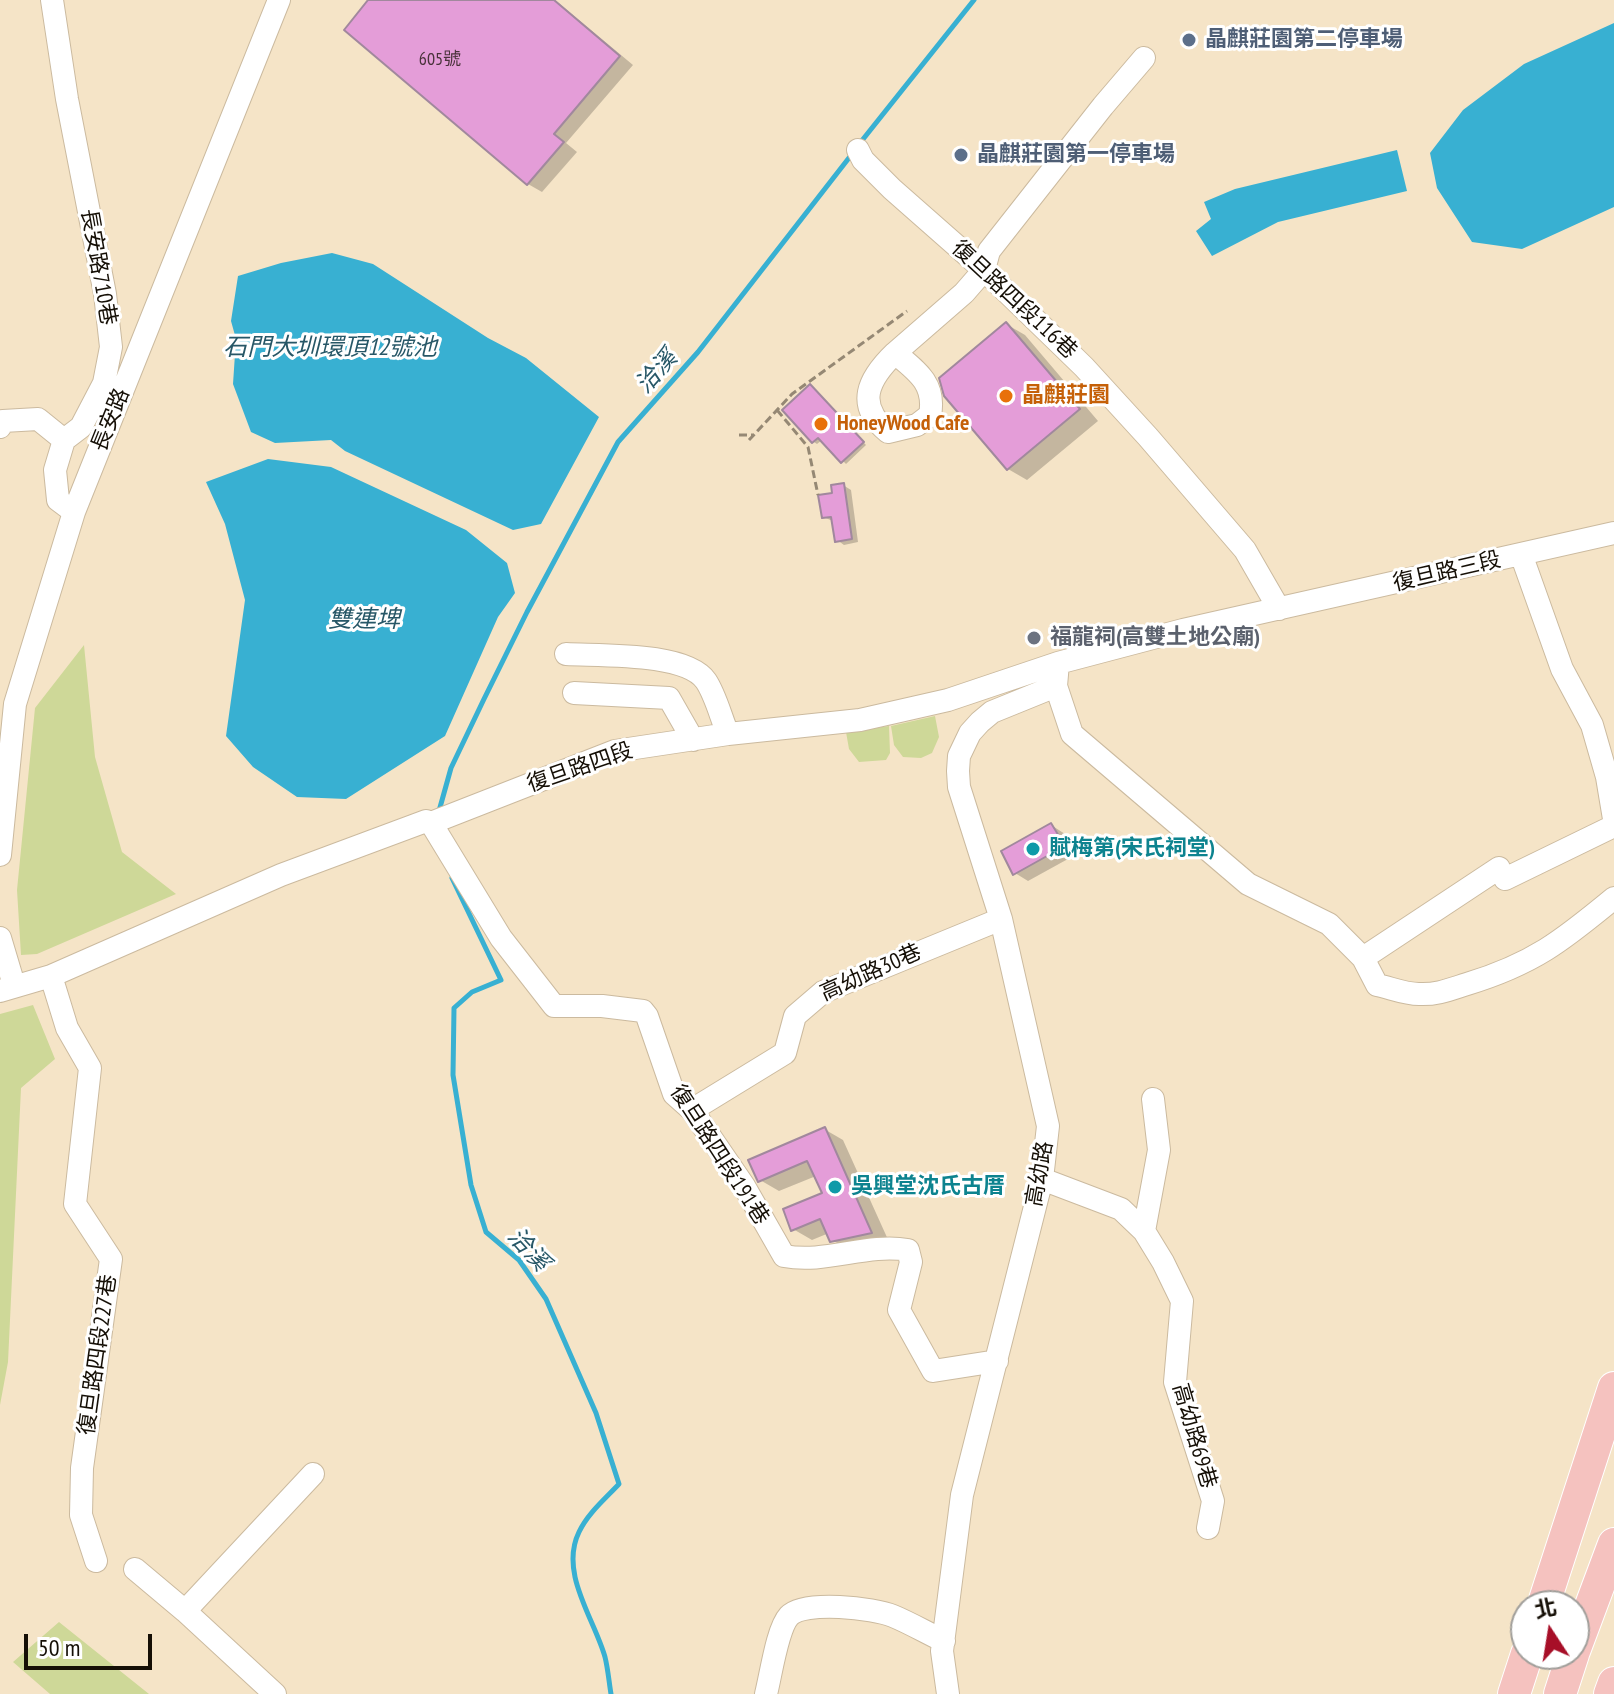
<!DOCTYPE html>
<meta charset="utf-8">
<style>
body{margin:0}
#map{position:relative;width:1614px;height:1694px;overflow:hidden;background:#f5e4c7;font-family:"PT Sans Narrow","Noto Sans TC",sans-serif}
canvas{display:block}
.north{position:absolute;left:1510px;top:1590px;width:80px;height:80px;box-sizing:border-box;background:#fff;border:2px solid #a19f9b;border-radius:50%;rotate:348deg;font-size:22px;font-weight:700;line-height:32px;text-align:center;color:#150f06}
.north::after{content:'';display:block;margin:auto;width:28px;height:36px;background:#a70f28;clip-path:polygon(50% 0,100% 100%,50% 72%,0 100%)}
.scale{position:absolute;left:24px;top:1634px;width:128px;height:36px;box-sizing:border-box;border:4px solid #150f06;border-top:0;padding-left:10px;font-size:24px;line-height:28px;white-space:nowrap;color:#150f06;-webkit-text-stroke:6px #fff;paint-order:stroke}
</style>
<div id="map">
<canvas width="1614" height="1694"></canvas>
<div class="north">北</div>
<div class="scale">50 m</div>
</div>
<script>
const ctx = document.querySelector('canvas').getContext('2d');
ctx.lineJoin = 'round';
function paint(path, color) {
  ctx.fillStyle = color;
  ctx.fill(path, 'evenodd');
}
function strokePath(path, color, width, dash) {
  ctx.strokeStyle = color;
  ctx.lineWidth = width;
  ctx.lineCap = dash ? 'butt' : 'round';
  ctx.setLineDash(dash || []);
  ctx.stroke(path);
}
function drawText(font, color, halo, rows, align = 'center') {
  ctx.font = font + ' "PT Sans Narrow","Noto Sans TC",sans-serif';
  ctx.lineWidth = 6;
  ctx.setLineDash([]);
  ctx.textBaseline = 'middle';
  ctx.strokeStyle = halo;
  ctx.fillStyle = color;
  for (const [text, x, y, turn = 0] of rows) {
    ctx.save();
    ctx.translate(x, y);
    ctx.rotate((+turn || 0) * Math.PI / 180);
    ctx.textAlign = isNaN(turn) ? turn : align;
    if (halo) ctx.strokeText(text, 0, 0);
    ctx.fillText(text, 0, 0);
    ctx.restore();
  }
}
paint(new Path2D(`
 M 84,645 L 95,757 L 122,852 L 176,894 L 37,954 L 21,955 L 17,890 L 35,708 Z
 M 935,716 L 939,737 L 932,753 L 921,758 L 903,757 L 894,745 L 891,726 Z
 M 889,726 L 890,753 L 886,760 L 859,762 L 849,749 L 846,732 Z
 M 33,1005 L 55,1059 L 21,1088 L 8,1362 L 0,1405 L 0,1014 Z
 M 59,1622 L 149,1694 L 50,1694 L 13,1662 Z`), '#ced898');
paint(new Path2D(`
 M 1614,23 L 1614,207 L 1522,249 L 1472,242 L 1437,188 L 1430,153 L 1463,110 L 1524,64 Z
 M 1397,150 L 1407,191 L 1278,222 L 1212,256 L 1196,231 L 1211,219 L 1204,202 L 1235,189 Z
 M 332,253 L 373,264 L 488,338 L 526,358 L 599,417 L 541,524 L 513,530 L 345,451 L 331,440 L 275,443 L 251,432 L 233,384 L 236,339 L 231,321 L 238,276 L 281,263 Z
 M 268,459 L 331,467 L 466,530 L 507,563 L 515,593 L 498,617 L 445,736 L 346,799 L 297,797 L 253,767 L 226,736 L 245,600 L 225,524 L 206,482 Z`), '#38b0d2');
paint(new Path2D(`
 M 372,0 L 555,0 L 633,65 L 566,143 L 577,152 L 542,192 L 528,184 L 346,30 Z
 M 1006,324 L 1025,335 L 1098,421 L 1027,480 L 1008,469 Z
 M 811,386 L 866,445 L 846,464 L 822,440 L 817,444 L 814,442 L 785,410 Z
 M 843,485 L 851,490 L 858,542 L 844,545 L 837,540 L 833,521 L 823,517 L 834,495 Z
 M 1051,825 L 1065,834 L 1077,854 L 1028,881 L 1015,873 Z
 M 824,1129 L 843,1140 L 890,1244 L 851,1251 L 832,1240 L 829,1233 L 812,1240 L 793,1229 L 824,1194 L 816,1176 L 779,1191 L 760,1180 Z`), '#0003');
strokePath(new Path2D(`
 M 860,143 L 974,0
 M 439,811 L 451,768 L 484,699 L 527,612 L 618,442 L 698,352 L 852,154
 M 452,878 L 501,980 L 472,992 L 454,1008 L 453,1075 L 471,1185 L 486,1232 L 519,1260 L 546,1299 L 596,1413 L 619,1484 C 605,1499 588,1513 579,1532 C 559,1573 594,1618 605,1657 C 608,1669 609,1682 611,1694`), '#38b0d2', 5);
const building = new Path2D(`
 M 368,0 L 554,0 L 620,56 L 554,134 L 564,142 L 527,185 L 344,30 Z
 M 1006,322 L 1080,409 L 1007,470 L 944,396 L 939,378 Z
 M 810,384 L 864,442 L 841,463 L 818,438 L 812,443 L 782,410 Z
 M 844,483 L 852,539 L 835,542 L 831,517 L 822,518 L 818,495 L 832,493 L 831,485 Z
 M 1051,823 L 1065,846 L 1013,875 L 1001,851 Z
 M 825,1127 L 872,1233 L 830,1242 L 820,1219 L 791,1231 L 783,1209 L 822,1193 L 807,1161 L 758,1182 L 748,1160 Z`);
paint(building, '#e49dd8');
strokePath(building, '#a1889d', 2);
const minor = new Path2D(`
 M 52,0 L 67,99 L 105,294 L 111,347 L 104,383 L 81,427 L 64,440 L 55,470 L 58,500 L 74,512
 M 858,150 L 863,160 L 892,189 L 984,270 L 1084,367 L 1148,437 L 1245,550 L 1279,609
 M 895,353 C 917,371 936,384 930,415 L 917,425 L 888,432 C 855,405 868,379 895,353 L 964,293 L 984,270 L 989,251 L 1103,106 L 1144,58
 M 0,427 L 3,421 L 38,419 L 64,440
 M 1521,554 L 1562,669 L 1592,725 L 1607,777 L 1614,819
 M 566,654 C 600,656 686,652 706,681 C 716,696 721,718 728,734
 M 1056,686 L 1072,734 L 1248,884 L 1329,924 L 1363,958 L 1377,985 C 1391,988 1405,994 1419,994 C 1437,995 1451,989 1467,984 C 1533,964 1562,941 1614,898
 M 574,693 L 669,698 L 693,740
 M 431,823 L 501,938 L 554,1006 L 602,1006 L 643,1011 L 647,1016 L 674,1094 L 692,1110 L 744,1186 L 784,1256 C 826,1264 866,1243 908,1250 L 911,1262 L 899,1310 L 933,1371 L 997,1361
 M 0,855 L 15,704 L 74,512 L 279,0
 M 1505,879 L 1614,826
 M 0,938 L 14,985
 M 1363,958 L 1499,868
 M 51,976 L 67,1028 L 90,1068 L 75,1204 L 111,1259 L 82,1468 L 81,1515 L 96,1561
 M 0,991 L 51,976 L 281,875 L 426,821 L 431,823 L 615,751 L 728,734 L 860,720 L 948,700 L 1058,663 L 1183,630 L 1614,533
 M 692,1110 L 785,1053 L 795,1016 L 823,992 L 1001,919
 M 1042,1179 L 1121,1209 L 1144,1231 L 1163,1262 L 1182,1301 L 1175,1382 L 1213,1501 L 1208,1528
 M 1144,1231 L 1159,1150 L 1153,1099
 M 135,1569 L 185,1611 L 313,1474
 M 185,1611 L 275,1694
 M 766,1694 C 771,1675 777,1629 789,1616 C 804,1600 874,1608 893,1616 C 910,1623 927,1633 944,1641
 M 948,1694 L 942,1651 L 962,1495 L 1042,1179 L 1048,1126 L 1001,919 L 959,787 L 958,771 L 959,756 L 970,733 L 980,722 L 992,712 L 1056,686 L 1058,663`);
const highway = new Path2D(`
 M 1543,1606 L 1614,1388
 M 1574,1651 L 1614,1544
 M 1514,1694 L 1527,1654
 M 1560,1694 L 1573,1654
 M 1610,1694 L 1614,1683`);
strokePath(minor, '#cbba9f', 24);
strokePath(highway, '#fff', 34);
strokePath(new Path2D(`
 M 777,410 L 808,447 L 818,495
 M 739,435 L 754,435
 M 749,440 L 792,394 L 907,311`), '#958874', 3, [8, 4]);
strokePath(minor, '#fff', 22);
strokePath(highway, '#f5c2bf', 32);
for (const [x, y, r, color] of [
 [1189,40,8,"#5c6f8a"],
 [961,155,8,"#5c6f8a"],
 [1006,396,8,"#e8710a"],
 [821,424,8,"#e8710a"],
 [1034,638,8,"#6b7280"],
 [1033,849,8,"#0f9aa8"],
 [835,1187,8,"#0f9aa8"]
]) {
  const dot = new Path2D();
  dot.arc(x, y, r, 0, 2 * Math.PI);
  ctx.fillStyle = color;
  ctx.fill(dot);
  strokePath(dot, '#fff', 3);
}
drawText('18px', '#49323a', null, [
 ["605號",440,60]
]);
drawText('bold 22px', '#4e5e75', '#fff', [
 ["晶麒莊園第二停車場",1205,40],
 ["晶麒莊園第一停車場",977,155]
], 'left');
drawText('22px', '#150f06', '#fff', [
 ["長安路710巷",98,267,80],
 ["復旦路四段116巷",1014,300,43],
 ["長安路",111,420,-68],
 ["復旦路三段",1447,572,-13],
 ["復旦路四段",580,768,-19],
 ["高幼路30巷",871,973,-24],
 ["復旦路四段191巷",719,1155,57],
 ["高幼路",1040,1174,-80],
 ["復旦路四段227巷",98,1355,-82],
 ["高幼路69巷",1194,1436,74]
]);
drawText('bold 22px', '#c56008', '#fff', [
 ["晶麒莊園",1022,396],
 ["HoneyWood Cafe",837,424]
], 'left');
drawText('bold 22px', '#5b616d', '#fff', [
 ["福龍祠(高雙土地公廟)",1050,638]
], 'left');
drawText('bold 22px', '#0d838f', '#fff', [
 ["賦梅第(宋氏祠堂)",1049,849],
 ["吳興堂沈氏古厝",851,1187]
], 'left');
drawText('italic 24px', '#275767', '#fff', [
 ["石門大圳環頂12號池",330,348],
 ["洽溪",657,372,-48],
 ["雙連埤",364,620],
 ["洽溪",528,1250,48]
]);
</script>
